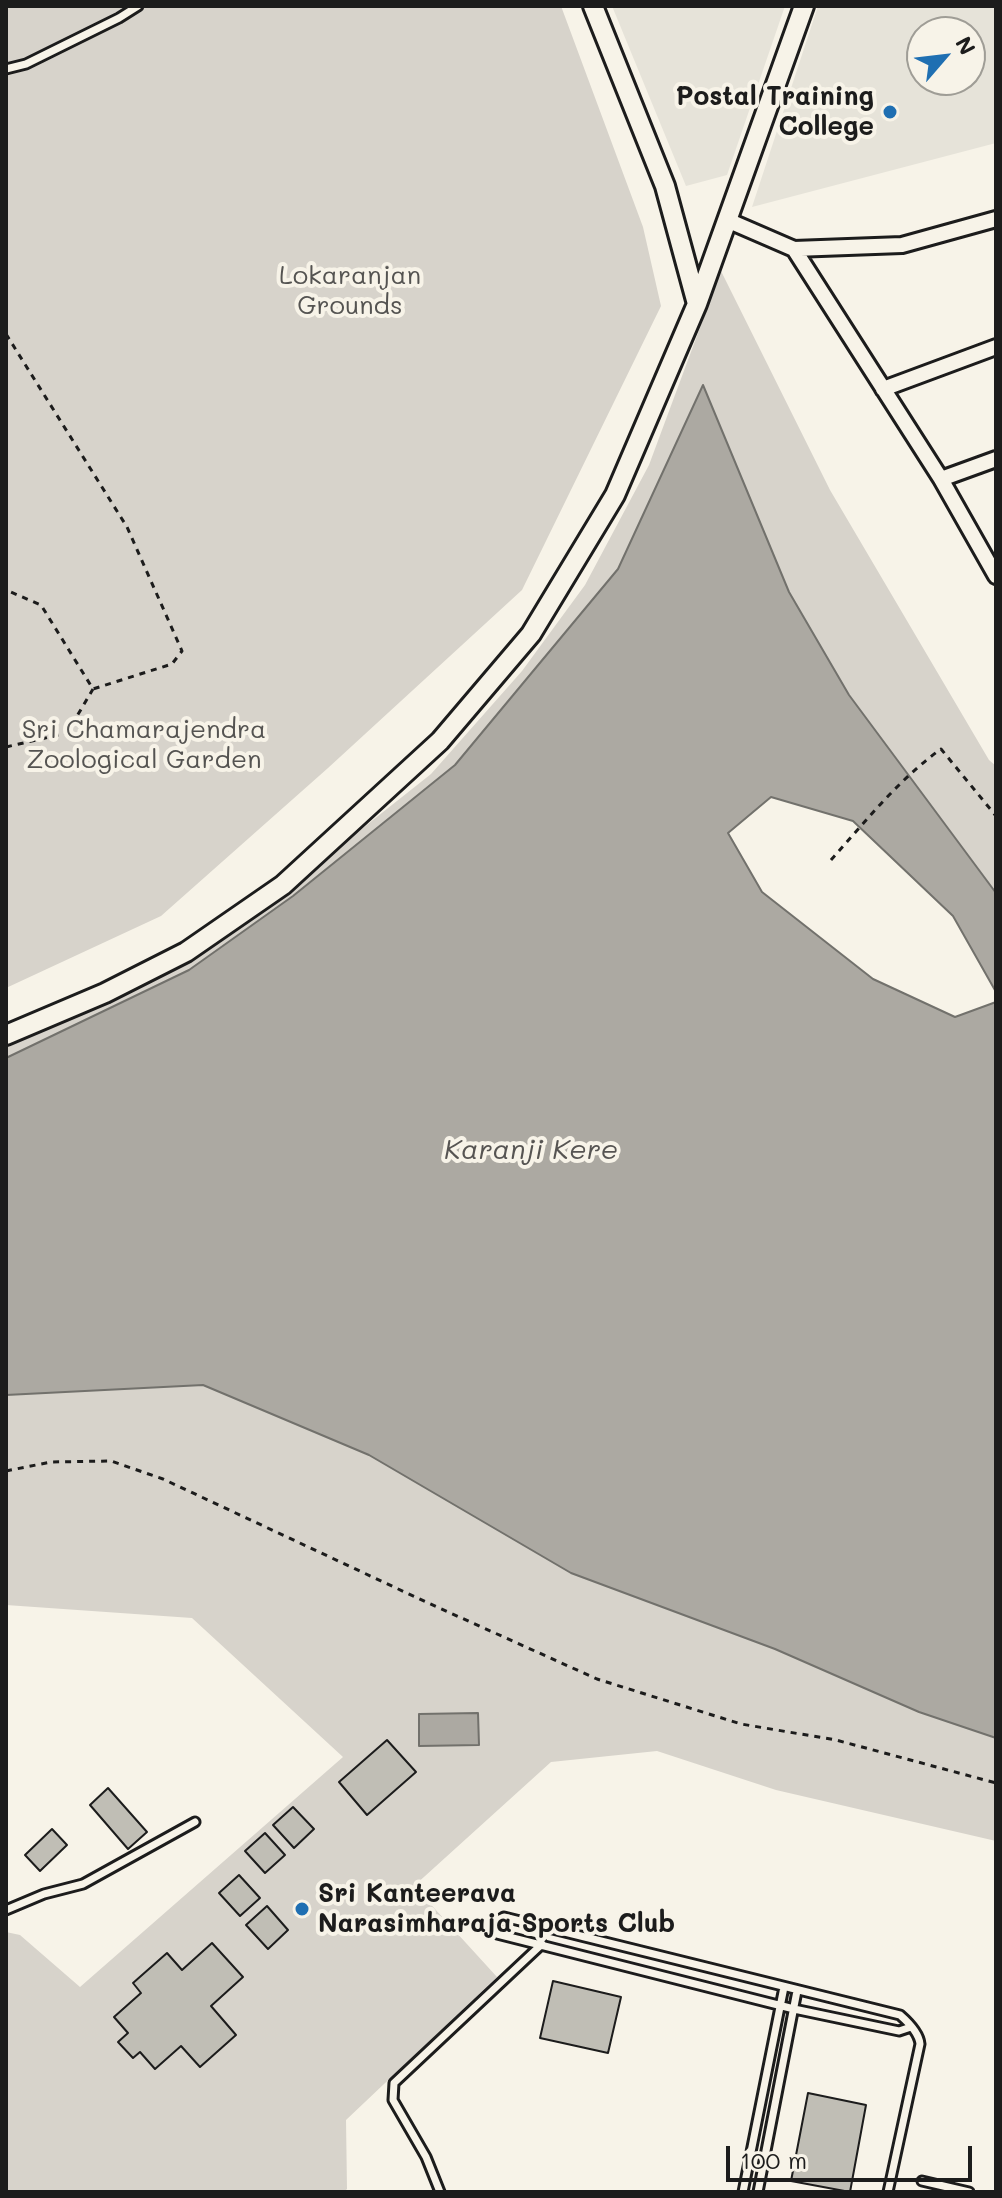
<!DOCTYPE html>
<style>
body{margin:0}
#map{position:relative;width:1002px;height:2198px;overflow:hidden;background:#f7f3e8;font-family:Mali,sans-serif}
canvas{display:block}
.frame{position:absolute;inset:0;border:8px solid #1c1c1c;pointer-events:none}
.north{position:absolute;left:906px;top:16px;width:80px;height:80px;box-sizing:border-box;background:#f7f3e8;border:2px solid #9f9d96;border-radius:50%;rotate:62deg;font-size:22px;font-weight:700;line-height:32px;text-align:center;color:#1c1c1c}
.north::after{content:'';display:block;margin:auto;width:28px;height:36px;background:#1f6fb2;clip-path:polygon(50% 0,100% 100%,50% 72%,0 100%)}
.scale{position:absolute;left:726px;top:2146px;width:246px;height:36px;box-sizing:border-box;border:4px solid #1c1c1c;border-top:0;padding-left:10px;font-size:24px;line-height:28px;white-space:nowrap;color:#1c1c1c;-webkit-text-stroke:6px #f7f3e8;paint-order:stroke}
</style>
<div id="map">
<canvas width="1002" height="2198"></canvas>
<div class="frame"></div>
<div class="north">N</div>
<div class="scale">100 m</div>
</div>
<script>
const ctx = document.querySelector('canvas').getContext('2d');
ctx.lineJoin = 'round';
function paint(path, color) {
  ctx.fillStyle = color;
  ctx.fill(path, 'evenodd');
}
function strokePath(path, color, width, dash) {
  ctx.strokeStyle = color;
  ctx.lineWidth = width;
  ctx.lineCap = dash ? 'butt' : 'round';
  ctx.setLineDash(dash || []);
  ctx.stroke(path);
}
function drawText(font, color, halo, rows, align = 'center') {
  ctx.font = font + ' Mali,sans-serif';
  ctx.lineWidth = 8;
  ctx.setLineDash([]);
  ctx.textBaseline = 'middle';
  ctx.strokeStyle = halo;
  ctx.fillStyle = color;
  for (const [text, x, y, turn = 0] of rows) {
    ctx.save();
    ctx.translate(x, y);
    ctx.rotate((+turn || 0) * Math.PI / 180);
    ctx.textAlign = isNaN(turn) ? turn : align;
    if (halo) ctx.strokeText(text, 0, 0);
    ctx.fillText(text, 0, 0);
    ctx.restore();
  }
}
paint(new Path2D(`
 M 612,6 L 785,6 L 727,175 L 686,186 Z
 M 818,6 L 996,6 L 996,143 L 752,207 ZM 922,32 L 970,32 L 970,80 L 922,80 Z`), '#e6e3d9');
paint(new Path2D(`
 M 6,6 L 561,6 L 643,227 L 661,306 L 522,590 L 328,768 L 161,916 L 6,988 Z
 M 721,271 L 830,490 L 989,760 L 996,766 L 996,893 L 849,695 L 789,592 L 702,386 L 618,569 L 455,765 L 293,896 L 189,970 L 6,1058 L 6,1042 L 181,966 L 286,889 L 431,774 L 522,671 L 585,585 L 649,465 Z
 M 203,1385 L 369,1455 L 775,1649 L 919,1712 L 996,1738 L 996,1841 L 776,1790 L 657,1751 L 551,1762 L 414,1886 L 497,1977 L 346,2120 L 347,2189 L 344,2192 L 6,2192 L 6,1932 L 20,1935 L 80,1987 L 343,1757 L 192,1618 L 6,1605 L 6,1395 Z`), '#d7d3cb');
const water = new Path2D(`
 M 703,385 L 789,592 L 849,695 L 996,893 L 996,992 L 953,916 L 853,821 L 771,797 L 728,833 L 762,892 L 873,979 L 955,1017 L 996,1002 L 996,1738 L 919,1712 L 775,1649 L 571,1573 L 369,1455 L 203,1385 L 6,1395 L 6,1058 L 189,970 L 293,896 L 455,765 L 618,569 Z
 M 478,1713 L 479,1745 L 419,1746 L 419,1714 Z`);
paint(water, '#aca9a2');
strokePath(water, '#72716c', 2);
const building = new Path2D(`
 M 387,1740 L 416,1772 L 367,1815 L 339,1782 Z
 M 108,1788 L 147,1832 L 128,1849 L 90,1805 Z
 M 293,1807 L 314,1829 L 294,1848 L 273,1825 Z
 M 52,1829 L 67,1845 L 40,1871 L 25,1855 Z
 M 265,1833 L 285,1855 L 265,1873 L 245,1851 Z
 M 239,1875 L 260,1898 L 240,1916 L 219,1893 Z
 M 267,1906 L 288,1930 L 268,1949 L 246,1925 Z
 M 212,1943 L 243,1977 L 211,2006 L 236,2035 L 200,2067 L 181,2046 L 155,2069 L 140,2052 L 133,2058 L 118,2042 L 128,2033 L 114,2017 L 141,1993 L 133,1983 L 167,1953 L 182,1970 Z
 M 553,1981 L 621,1997 L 608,2053 L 540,2038 Z
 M 808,2093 L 866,2105 L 850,2192 L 791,2181 Z`);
paint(building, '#c0beb5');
strokePath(building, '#1c1c1c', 2);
const service = new Path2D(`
 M 6,69 L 26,64 L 119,18 L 138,6
 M 6,1910 L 44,1894 L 83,1884 L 195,1822
 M 922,2181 L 969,2192
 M 440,2192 L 426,2157 L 393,2100 L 394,2083 L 542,1944
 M 743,2192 L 784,1987
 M 758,2192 L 797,1991
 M 888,2192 L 920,2044 C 919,2033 908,2022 900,2015 L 504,1917 L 498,1921 L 495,1928 L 497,1934 L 794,2009 L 899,2031 L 911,2027`);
const minor = new Path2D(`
 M 727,220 L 794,249 L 902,245 L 996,219
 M 794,249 L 941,479 L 996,576
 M 883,389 L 996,347
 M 941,479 L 996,459`);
const tertiary = new Path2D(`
 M 593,6 L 665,186 L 697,304
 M 6,1035 L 105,993 L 186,952 L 283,885 L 440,741 L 531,634 L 615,495 L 697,304 L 804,6`);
strokePath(service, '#1c1c1c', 13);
strokePath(minor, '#1c1c1c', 20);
strokePath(tertiary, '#1c1c1c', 24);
strokePath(new Path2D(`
 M 6,334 L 127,527 L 182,651 L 172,664 L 93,689 L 41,605 L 6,590
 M 6,747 L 67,733 L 93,689
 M 831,860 C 865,822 899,779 941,749 L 996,816
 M 6,1471 L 51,1462 L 111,1461 L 163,1479 L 426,1602 L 597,1679 L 741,1724 L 836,1740 L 996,1783`), '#1c1c1c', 3, [6, 6]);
strokePath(service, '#f7f3e8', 7);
strokePath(minor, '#f7f3e8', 14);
strokePath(tertiary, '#f7f3e8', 18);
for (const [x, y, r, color] of [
 [890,112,8,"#1f6fb2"],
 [302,1909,8,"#1f6fb2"]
]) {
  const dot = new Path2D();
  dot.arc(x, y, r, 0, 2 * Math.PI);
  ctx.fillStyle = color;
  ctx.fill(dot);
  strokePath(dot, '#f7f3e8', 3);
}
drawText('bold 26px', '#1c1c1c', '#f7f3e8', [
 ["Postal Training",874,97],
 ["College",874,127],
 ["Sri Kanteerava",318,1894,"left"],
 ["Narasimharaja Sports Club",318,1924,"left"]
], 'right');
drawText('26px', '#545351', '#f7f3e8', [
 ["Lokaranjan",350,276],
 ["Grounds",350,306],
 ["Sri Chamarajendra",144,730],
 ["Zoological Garden",144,760]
]);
drawText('italic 28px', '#565452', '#f7f3e8', [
 ["Karanji Kere",531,1150]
]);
</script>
